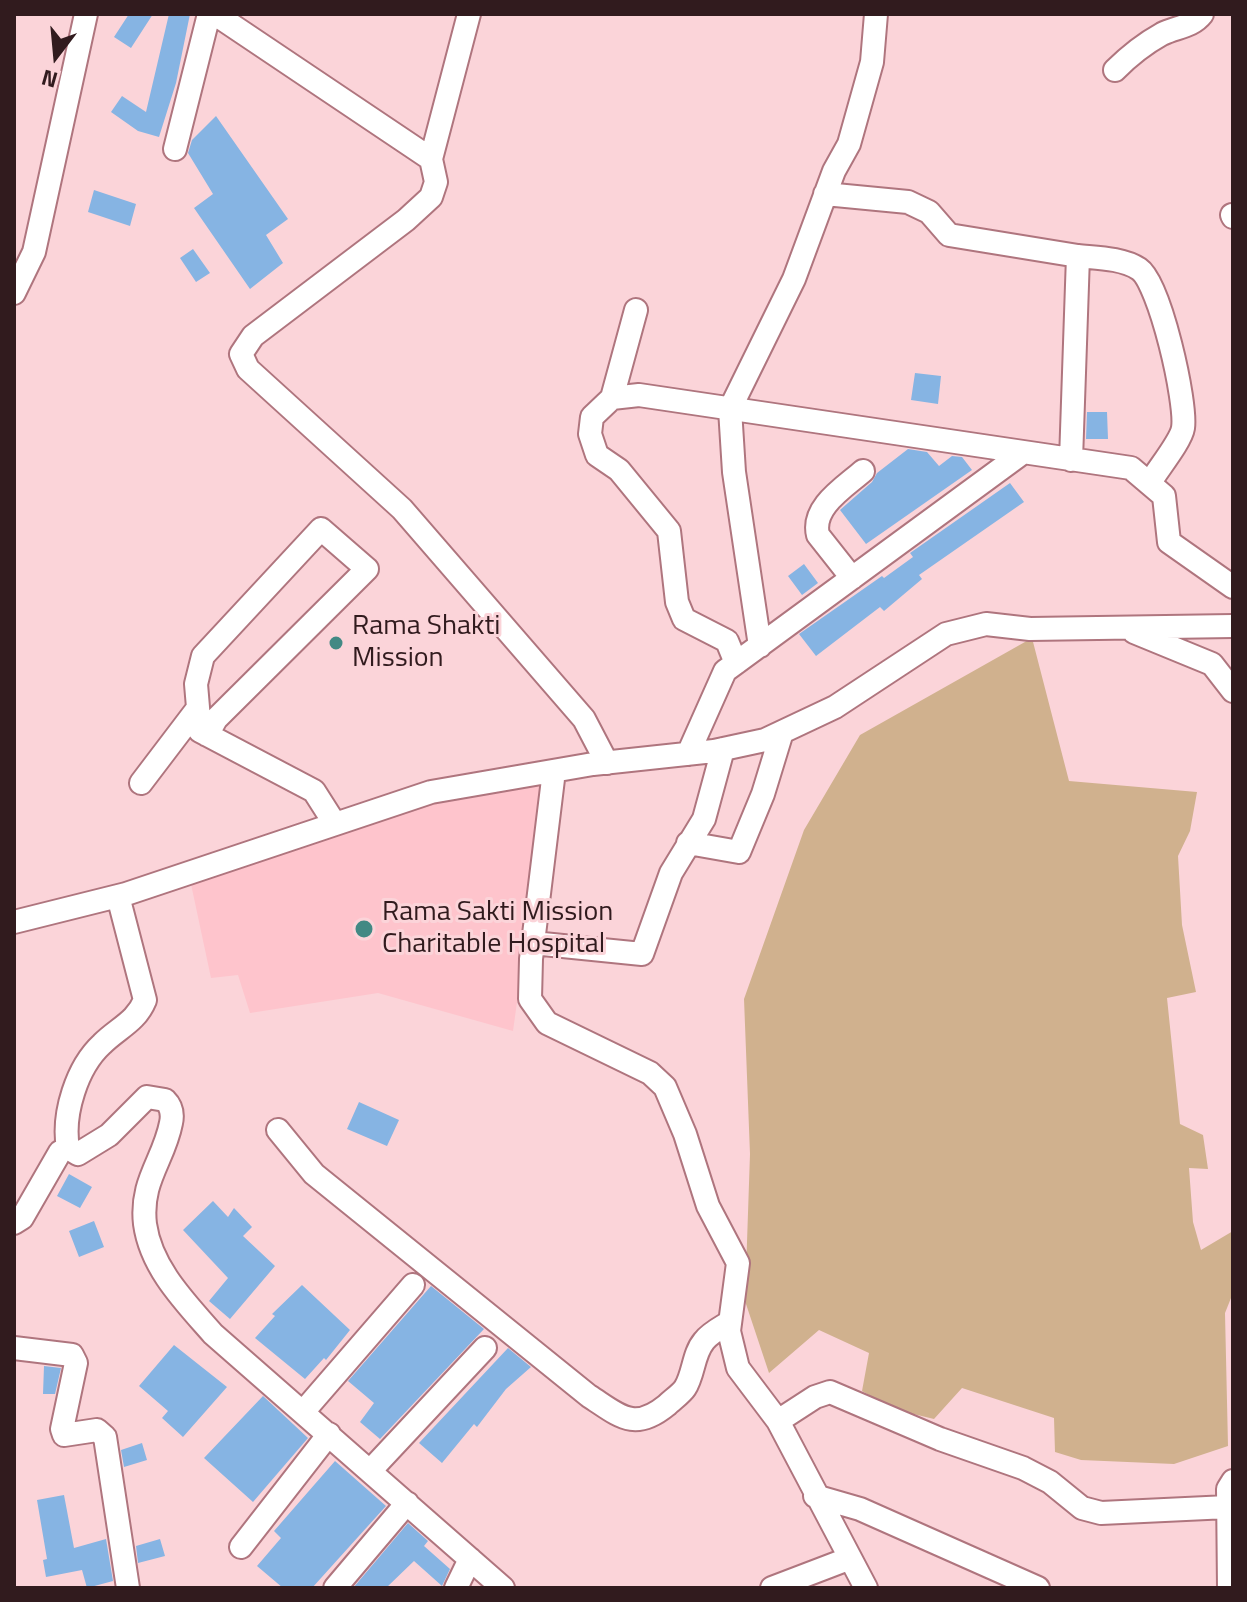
<!DOCTYPE html>
<style>
body{margin:0}
#map{position:relative;width:1247px;height:1602px;overflow:hidden;background:#fbd4d9;font-family:"Titillium Web",sans-serif}
canvas{display:block}
.frame{position:absolute;inset:0;border:16px solid #311b1e;pointer-events:none}
.north{position:absolute;left:16px;top:16px;width:80px;height:80px;-webkit-text-stroke:6px #fbd4d9;paint-order:stroke;rotate:196deg;font-size:22px;font-weight:700;line-height:32px;text-align:center;color:#311b1e}
.north::after{content:'';display:block;margin:auto;width:28px;height:36px;background:#311b1e;clip-path:polygon(50% 0,100% 100%,50% 72%,0 100%)}
</style>
<div id="map">
<canvas width="1247" height="1602"></canvas>
<div class="frame"></div>
<div class="north">N</div>
</div>
<script>
const ctx = document.querySelector('canvas').getContext('2d');
ctx.lineJoin = 'round';
function paint(path, color) {
  ctx.fillStyle = color;
  ctx.fill(path, 'evenodd');
}
function strokePath(path, color, width, dash) {
  ctx.strokeStyle = color;
  ctx.lineWidth = width;
  ctx.lineCap = dash ? 'butt' : 'round';
  ctx.setLineDash(dash || []);
  ctx.stroke(path);
}
function drawText(font, color, halo, rows, align = 'center') {
  ctx.font = font + ' "Titillium Web",sans-serif';
  ctx.lineWidth = 6;
  ctx.setLineDash([]);
  ctx.textBaseline = 'middle';
  ctx.strokeStyle = halo;
  ctx.fillStyle = color;
  for (const [text, x, y, turn = 0] of rows) {
    ctx.save();
    ctx.translate(x, y);
    ctx.rotate((+turn || 0) * Math.PI / 180);
    ctx.textAlign = isNaN(turn) ? turn : align;
    if (halo) ctx.strokeText(text, 0, 0);
    ctx.fillText(text, 0, 0);
    ctx.restore();
  }
}
paint(new Path2D(`
 M 547,785 L 513,1031 L 378,993 L 250,1013 L 238,975 L 211,978 L 191,884 L 431,797 Z`), '#fec4cc');
paint(new Path2D(`
 M 1032,638 L 1069,781 L 1197,792 L 1190,831 L 1178,856 L 1182,925 L 1196,992 L 1167,998 L 1180,1124 L 1203,1135 L 1208,1169 L 1189,1168 L 1193,1222 L 1201,1250 L 1233,1231 L 1233,1293 L 1225,1313 L 1228,1446 L 1174,1464 L 1081,1460 L 1055,1452 L 1054,1418 L 962,1388 L 934,1419 L 893,1409 L 862,1391 L 869,1353 L 819,1330 L 769,1373 L 745,1301 L 750,1154 L 744,999 L 804,830 L 860,735 Z`), '#d0b18e');
paint(new Path2D(`
 M 129,14 L 153,14 L 131,48 L 114,37 Z
 M 169,14 L 190,14 L 176,83 L 159,137 L 138,131 L 111,112 L 122,96 L 146,112 Z
 M 216,116 L 288,219 L 266,235 L 283,263 L 250,289 L 194,208 L 213,194 L 188,153 L 192,140 Z
 M 94,190 L 136,204 L 130,226 L 88,212 Z
 M 193,249 L 210,273 L 196,282 L 180,258 Z
 M 915,373 L 941,376 L 938,404 L 911,400 Z
 M 1087,412 L 1107,412 L 1108,439 L 1086,439 Z
 M 908,449 L 927,452 L 939,466 L 952,456 L 962,457 L 972,470 L 866,544 L 840,510 L 872,482 L 877,473 Z
 M 1010,483 L 1024,502 L 919,575 L 922,579 L 884,611 L 880,607 L 816,656 L 799,634 L 882,576 L 884,578 L 913,557 L 910,553 Z
 M 804,564 L 818,583 L 802,595 L 788,576 Z
 M 359,1102 L 399,1120 L 387,1146 L 347,1129 Z
 M 69,1174 L 92,1187 L 80,1208 L 57,1196 Z
 M 213,1201 L 228,1217 L 234,1208 L 252,1227 L 243,1236 L 275,1266 L 230,1319 L 209,1301 L 228,1278 L 183,1230 Z
 M 94,1221 L 104,1247 L 79,1257 L 69,1231 Z
 M 302,1285 L 350,1330 L 326,1360 L 324,1358 L 305,1379 L 255,1338 L 275,1316 L 272,1314 Z
 M 431,1286 L 484,1329 L 380,1439 L 360,1422 L 374,1403 L 348,1381 Z
 M 174,1345 L 227,1387 L 183,1437 L 162,1418 L 168,1411 L 139,1386 Z
 M 508,1348 L 531,1367 L 506,1389 L 477,1427 L 474,1424 L 442,1463 L 419,1443 Z
 M 44,1366 L 61,1368 L 55,1394 L 43,1394 Z
 M 263,1396 L 308,1438 L 253,1502 L 204,1458 Z
 M 142,1443 L 147,1460 L 124,1467 L 121,1450 Z
 M 335,1461 L 386,1506 L 312,1588 L 283,1588 L 257,1566 L 281,1538 L 274,1531 Z
 M 64,1495 L 74,1548 L 106,1539 L 113,1581 L 87,1588 L 82,1570 L 46,1577 L 43,1560 L 47,1559 L 37,1500 Z
 M 408,1523 L 428,1541 L 424,1546 L 450,1569 L 442,1586 L 414,1561 L 386,1588 L 353,1588 Z
 M 160,1539 L 165,1556 L 138,1563 L 136,1546 Z`), '#86b4e3');
const minor = new Path2D(`
 M 215,14 L 431,159 L 436,182 L 431,197 L 406,220 L 253,336 L 241,354 L 248,369 L 402,509 L 584,719 L 607,763
 M 1115,70 C 1129,56 1144,44 1162,34 C 1176,27 1192,27 1202,14
 M 175,149 L 209,14
 M 431,159 L 469,14
 M 825,194 L 908,202 L 929,212 L 949,235 L 1078,256 L 1071,460
 M 1232,215 L 1233,217
 M 1078,256 C 1097,258 1122,258 1139,269 C 1160,283 1187,403 1183,428 C 1181,441 1158,469 1151,481
 M 14,293 L 34,252 L 86,14
 M 636,310 L 612,398 L 592,417 L 590,434 L 597,455 L 619,470 L 669,531 L 677,602 L 684,619 L 727,641 L 736,663
 M 612,398 L 639,395 L 1131,468 L 1164,496 L 1169,542 L 1233,587
 M 852,578 L 818,535 C 811,507 845,487 863,471
 M 1134,632 L 1212,664 L 1233,691
 M 760,646 L 734,472 L 730,409 L 794,279 L 834,171 L 849,144 L 872,62 L 876,14
 M 207,735 L 216,719 L 367,569 L 321,529 L 203,656 L 196,684 L 200,731 L 314,791 L 335,824
 M 688,754 L 725,671 L 1021,454
 M 554,771 L 531,959 L 530,999 L 547,1023 L 650,1073 L 665,1087 L 685,1134 L 708,1206 L 738,1263 L 729,1331 L 738,1368 L 778,1421 L 866,1588
 M 141,783 L 198,708
 M 688,843 L 739,852 L 763,794 L 782,732
 M 118,896 L 145,1000 C 136,1022 118,1028 102,1044 C 77,1067 62,1114 68,1148 L 78,1154 L 109,1135 L 147,1097 L 165,1100 C 171,1106 173,1114 171,1123 C 164,1160 140,1181 145,1224 C 151,1268 185,1302 213,1334 L 503,1588
 M 14,922 L 126,894 L 431,792 L 593,764 L 714,751 L 765,740 L 835,707 L 946,634 L 986,624 L 1030,629 L 1233,626
 M 533,943 L 642,954 L 671,873 L 704,819 L 723,749
 M 278,1130 L 314,1174 L 589,1396 C 620,1416 634,1432 667,1405 C 672,1400 681,1394 685,1388 C 694,1374 693,1354 704,1341 C 710,1333 722,1327 730,1322
 M 14,1223 L 22,1218 L 60,1152 L 68,1148
 M 14,1348 L 72,1355 L 76,1363 L 62,1429 L 64,1435 L 97,1430 L 105,1437 L 128,1588
 M 303,1412 L 413,1285
 M 778,1421 L 815,1397 L 830,1392 L 940,1439 L 1023,1468 L 1050,1482 L 1082,1508 L 1101,1513 L 1228,1507
 M 370,1471 L 485,1348
 M 815,1496 L 860,1509 L 1038,1588
 M 241,1547 L 329,1434
 M 335,1588 L 407,1503
 M 456,1588 L 470,1559
 M 772,1588 L 848,1559
 M 1229,1588 L 1228,1489 L 1233,1481`);
strokePath(minor, '#af757e', 26);
strokePath(minor, '#fff', 22);
for (const [x, y, r, color] of [
 [336,643,8,"#428984"],
 [364,929,10,"#428984"]
]) {
  const dot = new Path2D();
  dot.arc(x, y, r, 0, 2 * Math.PI);
  ctx.fillStyle = color;
  ctx.fill(dot);
  strokePath(dot, '#fbd4d9', 3);
}
drawText('28px', '#311b1e', '#fbd4d9', [
 ["Rama Shakti",352,627],
 ["Mission",352,659],
 ["Rama Sakti Mission",382,913],
 ["Charitable Hospital",382,945]
], 'left');
</script>
